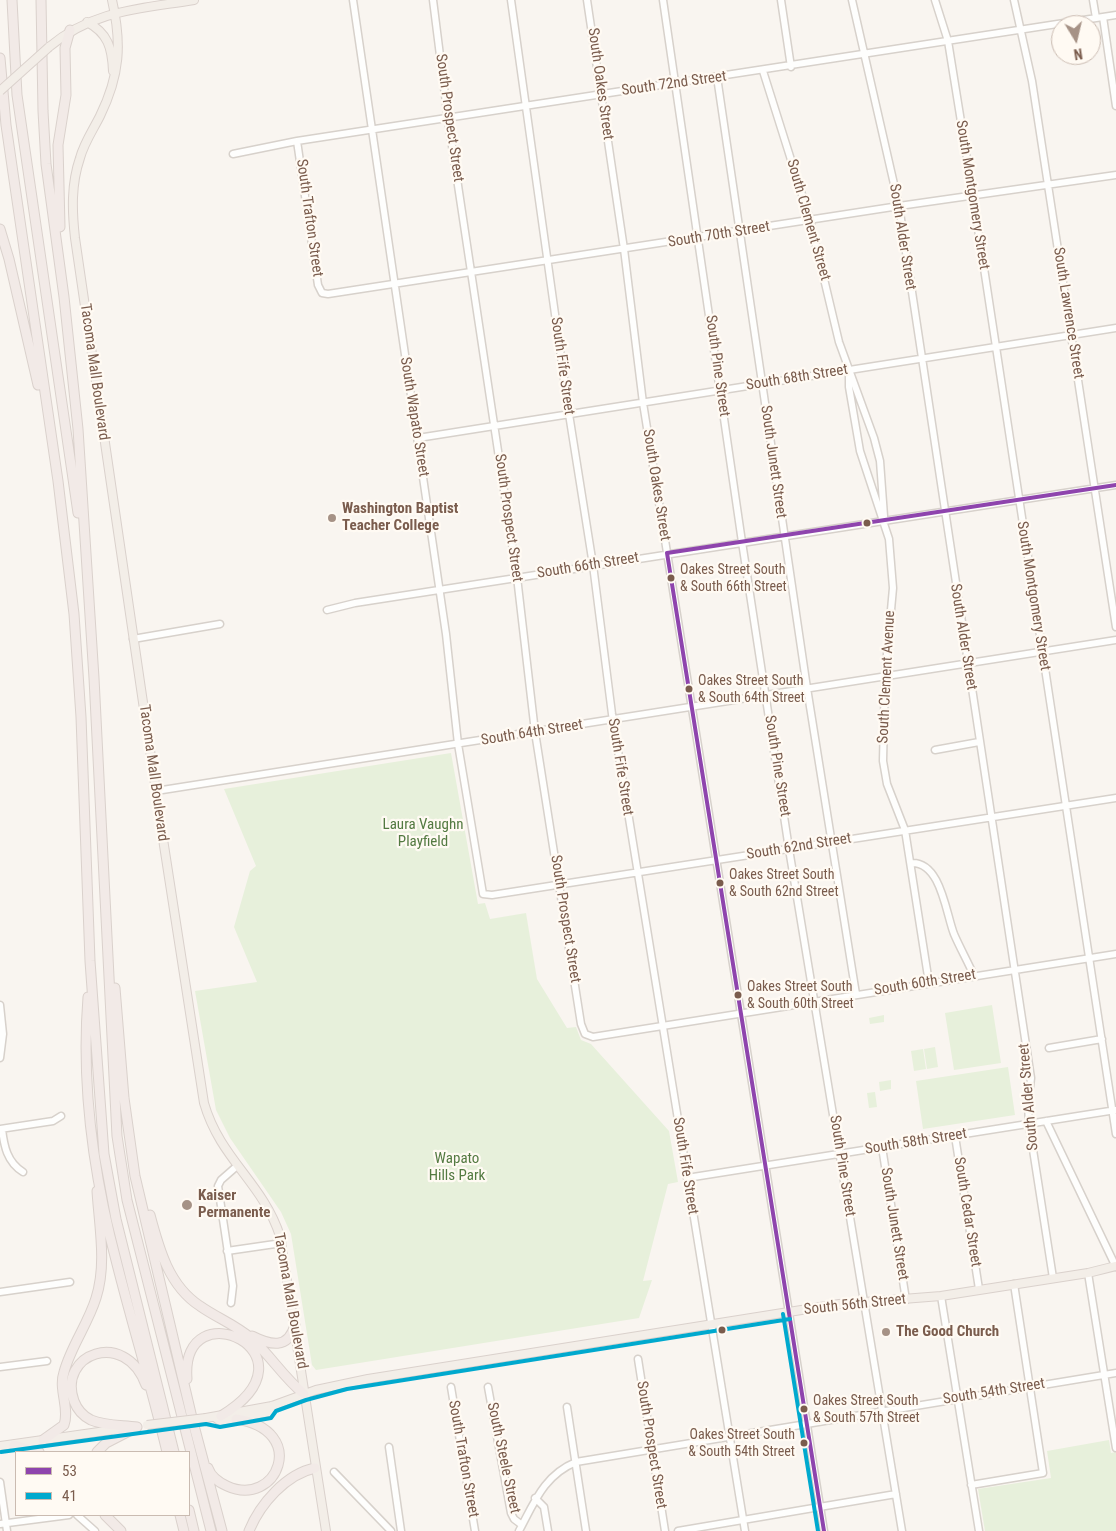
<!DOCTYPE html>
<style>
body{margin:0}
#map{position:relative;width:1116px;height:1531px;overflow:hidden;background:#f9f5f0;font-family:"Roboto Condensed",sans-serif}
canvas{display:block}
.legend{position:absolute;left:15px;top:1451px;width:175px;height:65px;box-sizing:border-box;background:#fffaf3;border:1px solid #cabbb1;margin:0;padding:6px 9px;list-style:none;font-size:15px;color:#7a5c4d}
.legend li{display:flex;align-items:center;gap:10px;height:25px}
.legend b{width:25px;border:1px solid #cabbb1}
.north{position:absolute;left:1051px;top:15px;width:50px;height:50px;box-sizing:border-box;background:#fffaf3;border:1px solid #cabbb1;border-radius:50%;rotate:171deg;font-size:14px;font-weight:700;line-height:20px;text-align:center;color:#7a5c4d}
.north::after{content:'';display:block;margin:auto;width:18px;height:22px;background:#a69286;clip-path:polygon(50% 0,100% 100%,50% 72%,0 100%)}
</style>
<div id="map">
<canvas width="1116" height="1531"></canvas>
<ul class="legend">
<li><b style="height:6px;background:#8e44ad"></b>53</li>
<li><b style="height:6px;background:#00a9ce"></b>41</li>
</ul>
<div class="north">N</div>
</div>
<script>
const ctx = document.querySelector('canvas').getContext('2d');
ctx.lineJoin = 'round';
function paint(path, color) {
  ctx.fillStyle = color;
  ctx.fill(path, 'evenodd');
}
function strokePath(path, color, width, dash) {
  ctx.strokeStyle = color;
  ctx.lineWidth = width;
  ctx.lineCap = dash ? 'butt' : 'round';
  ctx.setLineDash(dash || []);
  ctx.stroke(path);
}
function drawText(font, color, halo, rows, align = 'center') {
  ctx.font = font + ' "Roboto Condensed",sans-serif';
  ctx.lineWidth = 4.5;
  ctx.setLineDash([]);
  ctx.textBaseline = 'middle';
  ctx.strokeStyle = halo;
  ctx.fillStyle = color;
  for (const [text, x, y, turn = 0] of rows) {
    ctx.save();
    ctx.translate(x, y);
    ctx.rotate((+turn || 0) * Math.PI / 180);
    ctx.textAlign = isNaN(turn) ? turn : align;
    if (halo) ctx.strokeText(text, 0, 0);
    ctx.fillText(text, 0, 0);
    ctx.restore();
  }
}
paint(new Path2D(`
 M 451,753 L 478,904 L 485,903 L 490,919 L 526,913 L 537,979 L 567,1028 L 576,1027 L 581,1040 L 591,1044 L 669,1131 L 678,1182 L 668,1184 L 643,1281 L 652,1280 L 639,1318 L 316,1370 L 312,1365 L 291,1234 L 281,1212 L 230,1138 L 216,1110 L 195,991 L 257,982 L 234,927 L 250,871 L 256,866 L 224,789 Z
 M 992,1005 L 1001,1063 L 954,1070 L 945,1013 Z
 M 884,1015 L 884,1022 L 870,1024 L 869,1018 Z
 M 935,1047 L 938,1067 L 927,1069 L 924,1049 Z
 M 923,1049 L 926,1069 L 914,1071 L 911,1051 Z
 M 1008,1067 L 1015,1115 L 923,1129 L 916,1081 Z
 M 891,1080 L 891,1089 L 880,1091 L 879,1082 Z
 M 875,1092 L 877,1107 L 869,1108 L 867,1093 Z
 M 1109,1440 L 1111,1453 L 1116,1452 L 1116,1531 L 985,1531 L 978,1489 L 1051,1478 L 1047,1451 Z`), '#e7f0db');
const minor = new Path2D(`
 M 353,0 L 446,634 L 458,744 L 483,894 L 492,895 L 1116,798
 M 433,0 L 448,119 L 517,577 L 535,732 L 581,1024 L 585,1034 L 593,1037 L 1116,954
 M 511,0 L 569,414 L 593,565 L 612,714 L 745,1531
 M 587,0 L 624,249 L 643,403 L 824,1531
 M 663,0 L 742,542 L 789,849 L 902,1531
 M 781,0 L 791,67
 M 852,0 L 899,206 L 1031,1078 L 1028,1104 L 1029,1124 L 1053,1278
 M 935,0 L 948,41 L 973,196 L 1116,1134
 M 1014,0 L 1032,81 L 1116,627
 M 1093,0 L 1096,18
 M 1103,17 L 1116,106
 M 763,71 L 810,220 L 839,342 L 874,438 L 880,461 L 884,516
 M 717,77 L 807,688 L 856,994
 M 297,141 L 318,285 L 322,293 L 328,294 L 899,206 L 1116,175
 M 233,154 L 297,141 L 1116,15
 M 849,370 L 849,387 L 860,451 L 889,539 L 893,588 L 885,676 L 883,761 L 887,784 L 905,830 L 929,983
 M 418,438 L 1116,328
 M 327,610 L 355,603 L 1116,485
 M 133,639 L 220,624
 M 935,750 L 979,742
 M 156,791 L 1116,640
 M 911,863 C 941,861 946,914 954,934 C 960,948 968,962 974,976
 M 0,1005 L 3,1034 L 0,1058
 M 1049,1048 L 1102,1039
 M 1046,1121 L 1116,1267
 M 0,1129 L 53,1121 L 61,1116
 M 2,1129 C 4,1146 7,1162 23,1172
 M 955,1136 L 979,1289
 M 882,1147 L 906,1300
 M 687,1178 L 1116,1110
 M 227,1251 L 282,1243
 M 1088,1273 L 1116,1448
 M 0,1292 L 70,1282
 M 941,1296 L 979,1531
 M 231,1303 L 233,1286 L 218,1186 L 221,1180 L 237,1166
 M 638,1359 L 665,1531
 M 0,1367 L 47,1361
 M 451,1387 L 475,1531
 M 488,1387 L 511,1513 L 514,1519 L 522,1525
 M 567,1407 L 586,1531
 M 389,1447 L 401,1531
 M 334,1472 L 391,1531
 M 0,1482 L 7,1531
 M 971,1485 L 1043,1473 L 1014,1284
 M 535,1498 L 544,1507 L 548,1531
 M 77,1515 L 95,1531
 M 0,1524 L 69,1515
 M 519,1531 C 534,1503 544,1475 576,1462 L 1116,1373
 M 678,1531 L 896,1494`);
const major = new Path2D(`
 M 112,0 C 122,44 120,75 100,116 C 93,130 84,143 80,158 C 71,184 72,211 75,238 L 163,839 L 204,1103 C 220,1159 263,1183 280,1236 L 326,1531
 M 87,22 C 108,33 112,48 113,71
 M 49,47 C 93,10 140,9 194,0
 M 206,1418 L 272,1406 L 316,1390 L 368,1379 L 839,1304 L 941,1296 L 1088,1273 L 1116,1266
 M 216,1418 L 220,1421 L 269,1412 L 272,1406
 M 0,1446 L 127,1428`);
const highway = new Path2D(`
 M 12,0 L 17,95 L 78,513
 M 41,0 L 43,111 L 46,164 L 64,297 L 78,429 L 94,678 L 117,1136 L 127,1200 L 211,1531
 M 0,58 L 6,125 L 58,481 L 74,614 L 81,717 L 90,961 L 104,1154 L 116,1219 L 174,1452
 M 60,227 L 58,145 L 66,95 L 65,48 L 70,30
 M 0,229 L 9,259 L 38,385
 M 115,988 L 124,1098 L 135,1176 L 193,1422 L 222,1531
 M 88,997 C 81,1085 94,1178 117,1264 C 133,1327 152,1389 167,1452
 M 150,1215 C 159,1249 169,1286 200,1306 C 217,1318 236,1325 252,1339 C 271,1356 284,1378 304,1394
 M 252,1336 C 270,1345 288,1350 295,1325
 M 187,1379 C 180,1287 325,1353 221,1416
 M 137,1427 C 122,1425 105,1426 91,1420 C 83,1416 77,1409 74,1401 C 57,1354 125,1328 146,1385
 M 43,1440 L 64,1425 C 70,1408 58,1390 64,1372 C 71,1346 88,1324 96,1298 C 107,1264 99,1225 97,1191
 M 14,1445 L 39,1452
 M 97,1452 L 106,1443 L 137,1427
 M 208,1468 C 211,1477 218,1482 227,1486 C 277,1509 310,1430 236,1419
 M 189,1510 L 194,1531
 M 105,1515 L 121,1531
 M 180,1515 L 184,1531
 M 249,1531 C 260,1504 286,1474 315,1468`);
strokePath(minor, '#d7d1cb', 9);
strokePath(major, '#dad1cc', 10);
strokePath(highway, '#dad1cc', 11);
strokePath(minor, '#fefefd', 6);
strokePath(major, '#f3eee8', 8);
strokePath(highway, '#f2eae7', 9);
const majorBridge = new Path2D(`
 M 0,91 L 49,47
 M 147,1425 L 206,1418`);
strokePath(majorBridge, '#dad1cc', 10, []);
strokePath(majorBridge, '#f3eee8', 8);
strokePath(new Path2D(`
 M 667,553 L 824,1531
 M 667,553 L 1116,485`), '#8e44ad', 4);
strokePath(new Path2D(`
 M 783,1314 L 818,1531
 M 1,1452 L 206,1424 L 220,1427 L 271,1418 L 276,1411 L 306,1400 L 347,1389 L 790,1319`), '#00a9ce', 4);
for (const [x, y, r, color] of [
 [332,518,5,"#a69286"],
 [867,523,4.5,"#7a5c4d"],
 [671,578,4.5,"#7a5c4d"],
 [689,689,4.5,"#7a5c4d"],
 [720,883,4.5,"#7a5c4d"],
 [738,995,4.5,"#7a5c4d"],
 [187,1205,6,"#a69286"],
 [722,1330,4.5,"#7a5c4d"],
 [886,1332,5,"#a69286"],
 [804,1409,4.5,"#7a5c4d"],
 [804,1443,4.5,"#7a5c4d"]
]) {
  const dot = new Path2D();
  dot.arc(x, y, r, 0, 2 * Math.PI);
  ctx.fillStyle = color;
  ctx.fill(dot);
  strokePath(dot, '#fffaf3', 2);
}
drawText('14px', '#7a5c4d', '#fffaf3', [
 ["Oakes Street South",680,570],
 ["& South 66th Street",680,587],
 ["Oakes Street South",698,681],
 ["& South 64th Street",698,698],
 ["Oakes Street South",729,875],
 ["& South 62nd Street",729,892],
 ["Oakes Street South",747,987],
 ["& South 60th Street",747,1004],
 ["Oakes Street South",813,1401],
 ["& South 57th Street",813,1418],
 ["Oakes Street South",795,1435,"right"],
 ["& South 54th Street",795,1452,"right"]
], 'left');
drawText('15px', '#7a5c4d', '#fffaf3', [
 ["South Oakes Street",600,84,82],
 ["South 72nd Street",674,84,-8],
 ["South Prospect Street",449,118,82],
 ["South Montgomery Street",972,195,81],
 ["South Trafton Street",309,218,82],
 ["South Clement Street",808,220,74],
 ["South 70th Street",719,235,-9],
 ["South Alder Street",902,237,81],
 ["South Lawrence Street",1068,313,81],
 ["South Fife Street",562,366,82],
 ["South Pine Street",717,366,82],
 ["Tacoma Mall Boulevard",94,372,82],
 ["South 68th Street",797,378,-9],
 ["South Wapato Street",414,417,81],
 ["South Junett Street",773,462,82],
 ["South Oakes Street",656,485,81],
 ["South Prospect Street",508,518,82],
 ["South 66th Street",588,566,-9],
 ["South Montgomery Street",1033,596,81],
 ["South Alder Street",963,637,81],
 ["South Clement Avenue",887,677,-87],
 ["South 64th Street",532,733,-9],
 ["South Pine Street",777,766,81],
 ["South Fife Street",620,767,81],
 ["Tacoma Mall Boulevard",153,773,82],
 ["South 62nd Street",799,847,-9],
 ["South Prospect Street",565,919,81],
 ["South 60th Street",925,983,-9],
 ["South Alder Street",1029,1097,-95],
 ["South 58th Street",916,1142,-9],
 ["South Fife Street",685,1166,81],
 ["South Pine Street",842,1166,81],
 ["South Cedar Street",967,1212,81],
 ["South Junett Street",894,1224,81],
 ["Tacoma Mall Boulevard",290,1301,80],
 ["South 56th Street",855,1305,-6],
 ["South 54th Street",994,1392,-9],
 ["South Prospect Street",651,1445,81],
 ["South Steele Street",503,1458,78],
 ["South Trafton Street",463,1459,80]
]);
drawText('bold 15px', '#7a5c4d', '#fffaf3', [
 ["Washington Baptist",342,509],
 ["Teacher College",342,526],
 ["Kaiser",198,1196],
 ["Permanente",198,1213],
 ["The Good Church",896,1332]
], 'left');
drawText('15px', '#537a41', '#fffaf3', [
 ["Laura Vaughn",423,825],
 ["Playfield",423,842],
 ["Wapato",457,1159],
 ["Hills Park",457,1176]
]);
</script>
